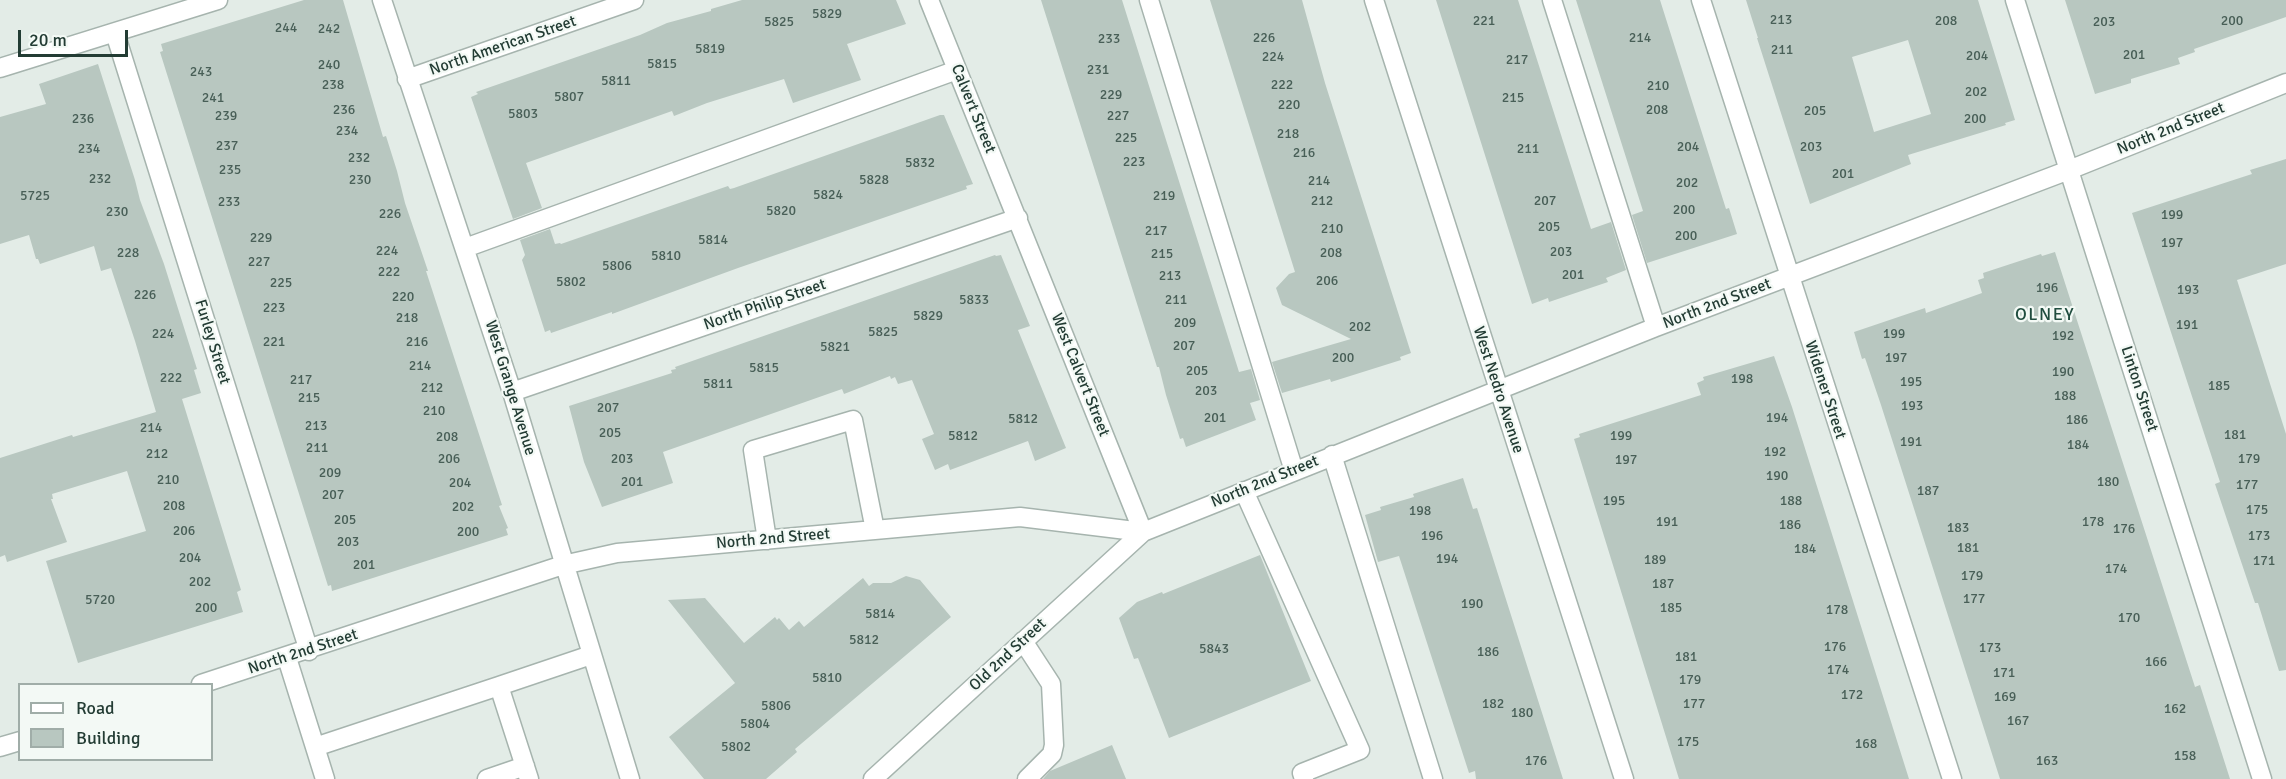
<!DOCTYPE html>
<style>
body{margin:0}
#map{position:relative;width:2286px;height:779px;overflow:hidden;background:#e3ece7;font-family:Signika,sans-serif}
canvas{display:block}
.legend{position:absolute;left:18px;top:683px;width:195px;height:78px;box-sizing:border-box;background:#f3f9f5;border:2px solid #a0ada8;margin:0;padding:8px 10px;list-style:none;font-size:18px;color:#233c34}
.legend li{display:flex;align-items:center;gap:12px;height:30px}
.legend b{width:30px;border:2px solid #a0ada8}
.scale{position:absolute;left:18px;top:30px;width:110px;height:27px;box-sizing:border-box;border:3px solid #233c34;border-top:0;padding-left:8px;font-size:18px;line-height:21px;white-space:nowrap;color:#233c34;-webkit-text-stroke:4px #f3f9f5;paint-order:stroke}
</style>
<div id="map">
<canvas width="2286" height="779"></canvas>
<ul class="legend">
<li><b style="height:8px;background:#fff"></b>Road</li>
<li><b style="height:16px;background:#b8c7c0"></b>Building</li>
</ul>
<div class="scale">20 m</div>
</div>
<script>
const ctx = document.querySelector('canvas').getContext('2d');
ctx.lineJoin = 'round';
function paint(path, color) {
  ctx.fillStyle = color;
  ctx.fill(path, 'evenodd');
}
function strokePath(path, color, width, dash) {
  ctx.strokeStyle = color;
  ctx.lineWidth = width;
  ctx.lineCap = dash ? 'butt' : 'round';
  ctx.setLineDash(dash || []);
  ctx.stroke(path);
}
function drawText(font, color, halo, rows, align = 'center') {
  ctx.font = font + ' Signika,sans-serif';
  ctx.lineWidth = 4.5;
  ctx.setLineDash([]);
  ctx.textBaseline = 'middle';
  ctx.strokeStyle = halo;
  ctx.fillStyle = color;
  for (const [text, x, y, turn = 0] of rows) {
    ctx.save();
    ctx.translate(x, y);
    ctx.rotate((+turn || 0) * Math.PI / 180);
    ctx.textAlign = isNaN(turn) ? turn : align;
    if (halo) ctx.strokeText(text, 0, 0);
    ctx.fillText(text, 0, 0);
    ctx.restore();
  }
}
paint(new Path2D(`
 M 304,0 L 343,0 L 383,137 L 386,136 L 397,171 L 405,203 L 428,271 L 426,271 L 502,505 L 499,506 L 508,528 L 506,529 L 508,535 L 332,591 L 331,585 L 328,586 L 160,52 L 163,51 L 161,44 Z
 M 742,0 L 896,0 L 906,24 L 847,44 L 861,80 L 793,103 L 784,79 L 707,103 L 674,116 L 672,111 L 526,163 L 542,208 L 513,219 L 471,97 L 478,94 L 476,92 L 640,35 L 667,23 L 711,11 L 711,9 Z
 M 1041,0 L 1122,0 L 1239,372 L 1251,369 L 1260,400 L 1250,403 L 1256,420 L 1186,447 L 1183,438 L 1180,439 L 1166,395 L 1159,367 L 1157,367 Z
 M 1210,0 L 1302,0 L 1325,83 L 1411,353 L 1400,357 L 1401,360 L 1331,382 L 1330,379 L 1282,393 L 1272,362 L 1351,339 L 1282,305 L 1276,288 L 1289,274 L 1295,272 Z
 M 1436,0 L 1518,0 L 1591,229 L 1611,222 L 1626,270 L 1606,278 L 1608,282 L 1549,302 L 1548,298 L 1532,304 Z
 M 1576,0 L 1660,0 L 1726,209 L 1729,208 L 1737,234 L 1647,263 L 1632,215 L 1643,211 Z
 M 1746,0 L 1978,0 L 2015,120 L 2005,123 L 2006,125 L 1908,155 L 1911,164 L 1810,204 L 1757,38 L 1758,38 ZM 1908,40 L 1931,114 L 1874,132 L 1852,57 Z
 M 2065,0 L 2286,0 L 2286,17 L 2194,49 L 2195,52 L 2178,58 L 2180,64 L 2131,79 L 2131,83 L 2095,94 Z
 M 98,64 L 135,180 L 140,200 L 164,264 L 197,369 L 194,370 L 201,393 L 182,399 L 241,590 L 237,592 L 243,612 L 78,663 L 46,561 L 146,531 L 127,471 L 52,494 L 53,499 L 51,499 L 67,542 L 7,562 L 5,555 L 0,557 L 0,458 L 72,435 L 73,437 L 156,412 L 135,341 L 111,268 L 101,271 L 94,246 L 40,264 L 38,259 L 36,259 L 29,235 L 0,244 L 0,117 L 46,104 L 39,84 Z
 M 940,115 L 944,115 L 973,184 L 966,186 L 967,189 L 738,268 L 612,314 L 612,312 L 551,333 L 550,330 L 545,332 L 522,260 L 525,255 L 520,240 L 550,229 L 555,244 L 560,243 L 561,244 L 728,186 L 730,189 L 734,188 Z
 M 2286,159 L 2286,264 L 2237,280 L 2286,434 L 2286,670 L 2279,671 L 2258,603 L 2255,603 L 2215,484 L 2220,482 L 2132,213 L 2252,174 L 2250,170 Z
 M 2055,252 L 2195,687 L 2200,685 L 2230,779 L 2000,779 L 1881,405 L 1865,358 L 1862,359 L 1854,332 L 1925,308 L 1926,313 L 1982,293 L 1978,280 L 1984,278 L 1983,273 L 2041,254 L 2042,256 Z
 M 995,255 L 996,256 L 1001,255 L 1030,326 L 1018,330 L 1066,448 L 1035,461 L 1028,441 L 950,470 L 948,464 L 935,470 L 922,439 L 934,434 L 912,380 L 898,384 L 895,377 L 891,379 L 890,376 L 844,394 L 842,389 L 663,452 L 673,483 L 602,507 L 584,462 L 569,406 L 672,373 L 671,370 L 676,369 L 675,367 Z
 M 1774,356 L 1792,407 L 1909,779 L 1679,779 L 1574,439 L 1580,437 L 1579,434 L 1701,395 L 1697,383 L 1704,380 L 1703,377 Z
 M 1463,478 L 1473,509 L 1477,508 L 1563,779 L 1476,779 L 1475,771 L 1469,773 L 1399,556 L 1378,562 L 1365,515 L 1381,510 L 1380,507 L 1414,497 L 1413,494 Z
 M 1260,555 L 1311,681 L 1169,738 L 1138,658 L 1134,659 L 1119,618 L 1137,602 L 1162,592 L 1163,594 Z
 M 906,576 L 920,580 L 951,617 L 795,749 L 797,752 L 766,779 L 704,779 L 669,737 L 735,683 L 668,600 L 705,598 L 744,643 L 775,617 L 777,620 L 779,618 L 789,630 L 799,621 L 804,627 L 863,578 L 869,586 L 873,583 L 891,583 Z
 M 1112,745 L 1126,779 L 1043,779 L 1050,771 Z`), '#b8c7c0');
const minor = new Path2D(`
 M 382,0 L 512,392 L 630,779
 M 929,0 L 1143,532
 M 1149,0 L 1294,471
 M 1374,0 L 1624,779
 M 1552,0 L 1656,327
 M 1701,0 L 1952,779
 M 2015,0 L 2262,779
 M 115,33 L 309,651
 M 0,68 L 218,0
 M 407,79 L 634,0
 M 465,248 L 957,70
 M 512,392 L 1018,218
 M 1332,455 L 1433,779
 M 1244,491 L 1360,750 L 1302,773 L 1304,779
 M 767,540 L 753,450 L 853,420 L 875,530
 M 1023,641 L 1051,684 L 1054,745 L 1052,754 L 1027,779
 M 287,658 L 315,747 L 499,686
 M 201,684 L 563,565 L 617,553 L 1020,517 L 1143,532 L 1656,327 L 2069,170 L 2286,83
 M 0,747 L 20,741
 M 315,747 L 325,779
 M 487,779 L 525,766
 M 529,779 L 499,686 L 591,655
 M 873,779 L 1143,532`);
strokePath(minor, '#a6b4ae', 21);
strokePath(minor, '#fff', 18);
drawText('14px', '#485f57', null, [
 ["5829",827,14],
 ["213",1781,20],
 ["221",1484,21],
 ["208",1946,21],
 ["200",2232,21],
 ["5825",779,22],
 ["203",2104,22],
 ["244",286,28],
 ["242",329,29],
 ["226",1264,38],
 ["214",1640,38],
 ["233",1109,39],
 ["5819",710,49],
 ["211",1782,50],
 ["201",2134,55],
 ["204",1977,56],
 ["224",1273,57],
 ["217",1517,60],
 ["5815",662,64],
 ["240",329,65],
 ["231",1098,70],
 ["243",201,72],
 ["5811",616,81],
 ["238",333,85],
 ["222",1282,85],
 ["210",1658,86],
 ["202",1976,92],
 ["229",1111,95],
 ["5807",569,97],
 ["241",213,98],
 ["215",1513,98],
 ["220",1289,105],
 ["236",344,110],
 ["208",1657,110],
 ["205",1815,111],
 ["5803",523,114],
 ["239",226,116],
 ["227",1118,116],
 ["236",83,119],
 ["200",1975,119],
 ["234",347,131],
 ["218",1288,134],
 ["225",1126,138],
 ["237",227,146],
 ["204",1688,147],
 ["203",1811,147],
 ["234",89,149],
 ["211",1528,149],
 ["216",1304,153],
 ["232",359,158],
 ["223",1134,162],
 ["5832",920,163],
 ["235",230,170],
 ["201",1843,174],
 ["232",100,179],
 ["230",360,180],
 ["5828",874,180],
 ["214",1319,181],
 ["202",1687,183],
 ["5824",828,195],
 ["5725",35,196],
 ["219",1164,196],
 ["212",1322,201],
 ["207",1545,201],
 ["233",229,202],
 ["200",1684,210],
 ["5820",781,211],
 ["230",117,212],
 ["226",390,214],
 ["199",2172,215],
 ["205",1549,227],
 ["210",1332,229],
 ["217",1156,231],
 ["200",1686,236],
 ["229",261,238],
 ["5814",713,240],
 ["197",2172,243],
 ["224",387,251],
 ["203",1561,252],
 ["228",128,253],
 ["208",1331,253],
 ["215",1162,254],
 ["5810",666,256],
 ["227",259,262],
 ["5806",617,266],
 ["222",389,272],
 ["201",1573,275],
 ["213",1170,276],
 ["206",1327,281],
 ["5802",571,282],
 ["225",281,283],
 ["196",2047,288],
 ["193",2188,290],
 ["226",145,295],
 ["220",403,297],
 ["5833",974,300],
 ["211",1176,300],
 ["223",274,308],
 ["5829",928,316],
 ["218",407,318],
 ["209",1185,323],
 ["191",2187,325],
 ["202",1360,327],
 ["5825",883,332],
 ["224",163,334],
 ["199",1894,334],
 ["192",2063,336],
 ["221",274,342],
 ["216",417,342],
 ["207",1184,346],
 ["5821",835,347],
 ["200",1343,358],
 ["197",1896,358],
 ["214",420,366],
 ["5815",764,368],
 ["205",1197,371],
 ["190",2063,372],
 ["222",171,378],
 ["198",1742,379],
 ["217",301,380],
 ["195",1911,382],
 ["5811",718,384],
 ["185",2219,386],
 ["212",432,388],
 ["203",1206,391],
 ["188",2065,396],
 ["215",309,398],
 ["193",1912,406],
 ["207",608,408],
 ["210",434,411],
 ["201",1215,418],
 ["194",1777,418],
 ["5812",1023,419],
 ["186",2077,420],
 ["213",316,426],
 ["214",151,428],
 ["205",610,433],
 ["181",2235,435],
 ["5812",963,436],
 ["199",1621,436],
 ["208",447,437],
 ["191",1911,442],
 ["184",2078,445],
 ["211",317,448],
 ["192",1775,452],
 ["212",157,454],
 ["206",449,459],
 ["203",622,459],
 ["179",2249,459],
 ["197",1626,460],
 ["209",330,473],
 ["190",1777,476],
 ["210",168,480],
 ["201",632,482],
 ["180",2108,482],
 ["204",460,483],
 ["177",2247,485],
 ["187",1928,491],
 ["207",333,495],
 ["195",1614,501],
 ["188",1791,501],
 ["208",174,506],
 ["202",463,507],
 ["175",2257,510],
 ["198",1420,511],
 ["205",345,520],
 ["191",1667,522],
 ["178",2093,522],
 ["186",1790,525],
 ["183",1958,528],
 ["176",2124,529],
 ["206",184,531],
 ["200",468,532],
 ["196",1432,536],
 ["173",2259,536],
 ["203",348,542],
 ["181",1968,548],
 ["184",1805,549],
 ["204",190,558],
 ["194",1447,559],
 ["189",1655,560],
 ["171",2264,561],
 ["201",364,565],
 ["174",2116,569],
 ["179",1972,576],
 ["202",200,582],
 ["187",1663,584],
 ["177",1974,599],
 ["5720",100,600],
 ["190",1472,604],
 ["200",206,608],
 ["185",1671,608],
 ["178",1837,610],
 ["5814",880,614],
 ["170",2129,618],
 ["5812",864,640],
 ["176",1835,647],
 ["173",1990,648],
 ["5843",1214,649],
 ["186",1488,652],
 ["181",1686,657],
 ["166",2156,662],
 ["174",1838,670],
 ["171",2004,673],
 ["5810",827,678],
 ["179",1690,680],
 ["172",1852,695],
 ["169",2005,697],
 ["182",1493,704],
 ["177",1694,704],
 ["5806",776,706],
 ["162",2175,709],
 ["180",1522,713],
 ["167",2018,721],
 ["5804",755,724],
 ["175",1688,742],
 ["168",1866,744],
 ["5802",736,747],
 ["158",2185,756],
 ["176",1536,761],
 ["163",2047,761]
]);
drawText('16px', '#233c34', '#f3f9f5', [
 ["North American Street",503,46,-19],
 ["Calvert Street",973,109,68],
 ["North 2nd Street",2171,129,-22],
 ["North 2nd Street",1717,304,-21],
 ["North Philip Street",765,305,-19],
 ["Furley Street",212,342,73],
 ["West Calvert Street",1080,375,68],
 ["West Grange Avenue",510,388,73],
 ["Linton Street",2139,389,72],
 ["West Nedro Avenue",1498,390,72],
 ["Widener Street",1825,390,72],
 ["North 2nd Street",1265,482,-22],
 ["North 2nd Street",773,539,-5],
 ["North 2nd Street",303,652,-18],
 ["Old 2nd Street",1008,655,-43]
]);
ctx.letterSpacing = '1.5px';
drawText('18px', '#204d3f', '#f3f9f5', [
 ["OLNEY",2045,315]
]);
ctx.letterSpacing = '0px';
</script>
